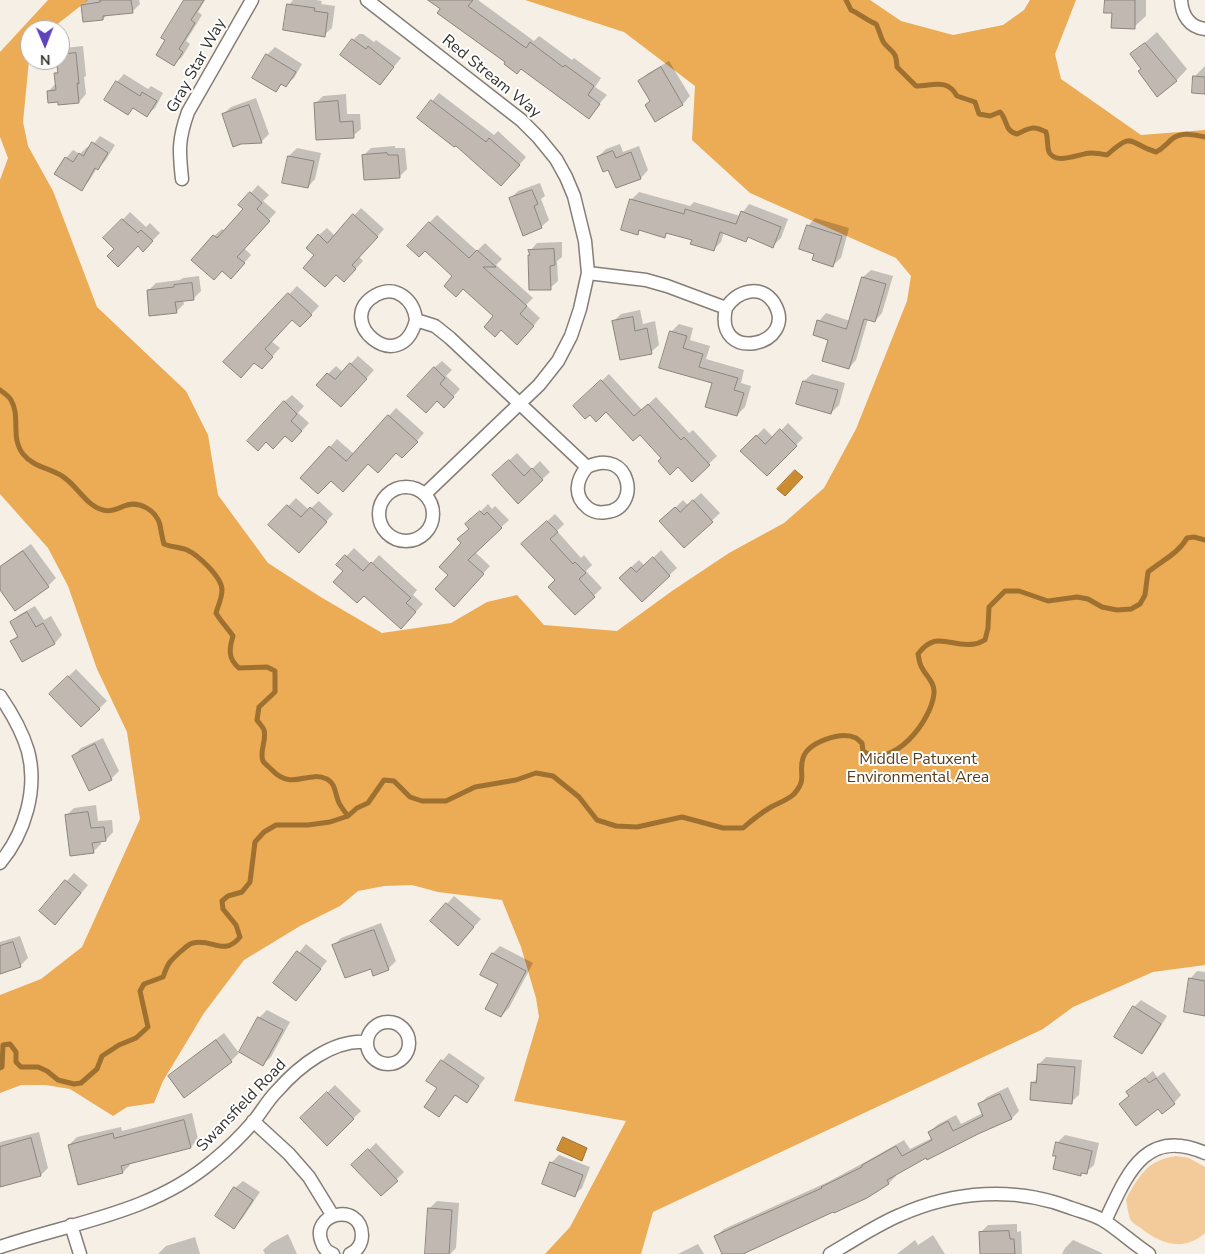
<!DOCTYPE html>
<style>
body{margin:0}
#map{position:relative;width:1205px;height:1254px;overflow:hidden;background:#f6efe6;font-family:"Nunito Sans",sans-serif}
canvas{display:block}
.north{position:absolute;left:20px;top:20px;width:50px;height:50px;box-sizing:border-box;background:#fff;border:1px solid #aeadab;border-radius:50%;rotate:179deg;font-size:14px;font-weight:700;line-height:20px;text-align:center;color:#34312e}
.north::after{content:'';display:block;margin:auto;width:18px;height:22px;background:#5f44bc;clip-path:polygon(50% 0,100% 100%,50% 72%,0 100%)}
</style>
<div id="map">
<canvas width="1205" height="1254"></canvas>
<div class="north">N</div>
</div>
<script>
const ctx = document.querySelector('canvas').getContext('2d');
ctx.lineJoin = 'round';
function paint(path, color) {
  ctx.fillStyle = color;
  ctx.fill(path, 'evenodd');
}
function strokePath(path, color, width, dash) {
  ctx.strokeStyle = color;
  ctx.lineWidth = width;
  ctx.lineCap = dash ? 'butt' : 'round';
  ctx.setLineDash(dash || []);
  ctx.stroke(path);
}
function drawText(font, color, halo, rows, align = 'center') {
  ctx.font = font + ' "Nunito Sans",sans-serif';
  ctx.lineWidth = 4;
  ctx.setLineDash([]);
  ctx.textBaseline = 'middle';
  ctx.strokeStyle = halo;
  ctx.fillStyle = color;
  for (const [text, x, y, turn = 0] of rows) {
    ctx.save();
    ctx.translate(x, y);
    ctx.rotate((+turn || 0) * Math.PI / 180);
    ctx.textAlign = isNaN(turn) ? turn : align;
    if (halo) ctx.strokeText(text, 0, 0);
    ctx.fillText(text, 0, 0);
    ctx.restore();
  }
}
paint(new Path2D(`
 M 1176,1156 L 1189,1158 L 1205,1167 L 1205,1233 C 1184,1252 1161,1244 1142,1229 C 1138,1226 1132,1223 1130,1219 C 1128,1213 1127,1205 1126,1199 C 1140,1175 1146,1161 1176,1156 Z`), '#f3cb9a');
paint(new Path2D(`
 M 48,0 L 88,0 L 50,30 L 30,30 L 30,50 L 23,122 L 28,146 L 53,191 L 97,307 L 186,391 L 208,435 L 218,495 L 268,563 L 319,596 L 382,633 L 451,623 L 487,602 L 517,595 L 544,625 L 617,631 L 672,591 L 729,553 L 784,523 L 824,488 L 856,429 L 907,301 L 911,276 L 896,258 L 750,193 L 692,140 L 695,86 L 624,32 L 525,0 L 870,0 L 901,21 L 953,35 L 1003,25 L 1024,10 L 1030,0 L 1076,0 L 1055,54 L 1061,79 L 1141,135 L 1205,130 L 1205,965 L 1153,972 L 1073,1007 L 1043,1029 L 653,1212 L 641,1254 L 545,1254 L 570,1227 L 626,1121 L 514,1101 L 539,1017 L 536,998 L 521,947 L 502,900 L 438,892 L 412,885 L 384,886 L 358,891 L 340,906 L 300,926 L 244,960 L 204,1013 L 163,1081 L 154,1103 L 127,1107 L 113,1116 L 70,1089 L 46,1085 L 21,1085 L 0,1093 L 0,995 L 41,979 L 82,947 L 140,819 L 127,732 L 97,669 L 68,586 L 48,548 L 0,494 L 0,180 L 8,158 L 0,137 L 0,52 Z`), '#ecab55');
const water = new Path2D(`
 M 795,470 L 803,477 L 785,496 L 777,489 Z
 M 563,1137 L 587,1148 L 582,1161 L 557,1150 Z`);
paint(water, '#cb8c32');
strokePath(water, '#9e7131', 1);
paint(new Path2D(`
 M 87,0 L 139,0 L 140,4 L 132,12 L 107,15 L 103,19 L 82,5 Z
 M 183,0 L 205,0 L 198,12 L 202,15 L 186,41 L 190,44 L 182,57 L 174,64 L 185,1 Z
 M 293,0 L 316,0 L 322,1 L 321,4 L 335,6 L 332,28 L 324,35 L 289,5 Z
 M 430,0 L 478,0 L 534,41 L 539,36 L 572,60 L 574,58 L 601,78 L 595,87 L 607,95 L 588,117 L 521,68 L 507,62 Z
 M 1106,0 L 1146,0 L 1146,16 L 1134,27 L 1113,12 Z
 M 1157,32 L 1187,69 L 1176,81 L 1142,68 L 1132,54 Z
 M 359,34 L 363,34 L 374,42 L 376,40 L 401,58 L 380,84 L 351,42 Z
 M 83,46 L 86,76 L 84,77 L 86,94 L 79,102 L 59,101 L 48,92 L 55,84 L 56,73 L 59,70 L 58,60 L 60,60 L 60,53 L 65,48 Z
 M 275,47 L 302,64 L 294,78 L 286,85 L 283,83 L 276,91 L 253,77 L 267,55 Z
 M 669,61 L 690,96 L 683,104 L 655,120 L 651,100 L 640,81 L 647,74 Z
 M 1205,66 L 1205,106 L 1205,93 L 1195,76 Z
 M 124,74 L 148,89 L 151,86 L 163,93 L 155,108 L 147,115 L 134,107 L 128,113 L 117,82 Z
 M 439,93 L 494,135 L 498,131 L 526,157 L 509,177 L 418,118 Z
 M 346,94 L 347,114 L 360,114 L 361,129 L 353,136 L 315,104 L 323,96 Z
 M 256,98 L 269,134 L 261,142 L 223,114 L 231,107 Z
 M 100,136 L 115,145 L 105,161 L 97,168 L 89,181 L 82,189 L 66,158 L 73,150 L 80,154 L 87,147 L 90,148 Z
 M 620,144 L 623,152 L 639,146 L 648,170 L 641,178 L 616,187 L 609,168 L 598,157 L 606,149 Z
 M 395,146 L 395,148 L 405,148 L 407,169 L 399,177 L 364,155 L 371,148 Z
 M 297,148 L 321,153 L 315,179 L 308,187 L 284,182 L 289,156 Z
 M 540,183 L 545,196 L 541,199 L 549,220 L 541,227 L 510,199 L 518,191 Z
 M 258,185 L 269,195 L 263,201 L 276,212 L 244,248 L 251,255 L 238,270 L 214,236 L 222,229 L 225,231 L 245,209 L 240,205 Z
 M 639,192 L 690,206 L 694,202 L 740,216 L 749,204 L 788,219 L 781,238 L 773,246 L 749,237 L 746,240 L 724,232 L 721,242 L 713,250 L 693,239 L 668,232 L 664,236 L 641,230 L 637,233 L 623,229 L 632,199 Z
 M 361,208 L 384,229 L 359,257 L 363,261 L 352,273 L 316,255 L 319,235 L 327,228 L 335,236 Z
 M 130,212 L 146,227 L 150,223 L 160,233 L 143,250 L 138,245 L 116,249 L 105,238 Z
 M 437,215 L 477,251 L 485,243 L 502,259 L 496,265 L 533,298 L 526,305 L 540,318 L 525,336 L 495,316 L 454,276 L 429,223 Z
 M 815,218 L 849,228 L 841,258 L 833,265 L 815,253 L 808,226 Z
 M 562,242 L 562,257 L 557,261 L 558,281 L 550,288 L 529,256 L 531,254 L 530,251 L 537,243 Z
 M 871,270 L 893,276 L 882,313 L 875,321 L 868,319 L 856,360 L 849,368 L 819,321 L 826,313 L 850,321 L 863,277 Z
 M 199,276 L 201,291 L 193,299 L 183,300 L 184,304 L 176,312 L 148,291 L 156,283 L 180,280 L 183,278 Z
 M 297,286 L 319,306 L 308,318 L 292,318 L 271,341 L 280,348 L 269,360 L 255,362 L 225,361 Z
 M 640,310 L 643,324 L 655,321 L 659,345 L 651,352 L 613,322 L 621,314 Z
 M 679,324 L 693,328 L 690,340 L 710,346 L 706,359 L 744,370 L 741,383 L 751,386 L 745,407 L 737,415 L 713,383 L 661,367 L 671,332 Z
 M 358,356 L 374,370 L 349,398 L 318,384 L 336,366 L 343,372 Z
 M 442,361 L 452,370 L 446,376 L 460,389 L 452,398 L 438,400 L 434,368 Z
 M 609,374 L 642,410 L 656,397 L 689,433 L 693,430 L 717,456 L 692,480 L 678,465 L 663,458 L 640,433 L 606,410 L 582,399 Z
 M 812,374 L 845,383 L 839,405 L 831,413 L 798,403 L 804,381 Z
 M 292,395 L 304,406 L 298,413 L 309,423 L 300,433 L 286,434 L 284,402 Z
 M 396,408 L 424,433 L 410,449 L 396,452 L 369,463 L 351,483 L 330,447 L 337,439 L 354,454 Z
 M 788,423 L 803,438 L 767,475 L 742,451 L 764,428 L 774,438 Z
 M 517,453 L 532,469 L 540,461 L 550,472 L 518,502 L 501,468 Z
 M 701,493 L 720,513 L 685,546 L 669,514 L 683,500 L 688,505 Z
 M 296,498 L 309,510 L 319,501 L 333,514 L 306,544 L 270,525 Z
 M 488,504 L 492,509 L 495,506 L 509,520 L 475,552 L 490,566 L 461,598 L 450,575 L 475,517 Z
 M 555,514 L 564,524 L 557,531 L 581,558 L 584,555 L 592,565 L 586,571 L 602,588 L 575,614 L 531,536 Z
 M 31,544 L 56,578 L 48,586 L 0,588 L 0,566 Z
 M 354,548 L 371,564 L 379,555 L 417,590 L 413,595 L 423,604 L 408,620 L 364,595 L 338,565 Z
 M 661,550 L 677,568 L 642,601 L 628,570 L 639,560 L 645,566 Z
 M 35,606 L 44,620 L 51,616 L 62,635 L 55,643 L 23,661 L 12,641 L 18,635 L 11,623 L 19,615 Z
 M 76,669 L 107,701 L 82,725 L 51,694 Z
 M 103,738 L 119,771 L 111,779 L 73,756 L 81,748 Z
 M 96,805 L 98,821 L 112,820 L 113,832 L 106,840 L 100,841 L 101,844 L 93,852 L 66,816 L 74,808 Z
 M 74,873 L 88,885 L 62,916 L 40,911 Z
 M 454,896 L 481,919 L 465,937 L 447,904 Z
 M 381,923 L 396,961 L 388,969 L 371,967 L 334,945 L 341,938 Z
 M 20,936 L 28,958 L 20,966 L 0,973 L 0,942 Z
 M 306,944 L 327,961 L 296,999 L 275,983 Z
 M 500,946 L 533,963 L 509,1008 L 501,1016 L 499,984 L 481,974 L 493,953 Z
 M 1197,971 L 1205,972 L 1205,1014 L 1190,979 Z
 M 1141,1000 L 1167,1016 L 1149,1045 L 1141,1053 L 1134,1007 Z
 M 267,1010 L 290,1022 L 271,1057 L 263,1064 L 240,1052 L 259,1018 Z
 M 224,1033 L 239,1053 L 231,1061 L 185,1096 L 170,1076 L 177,1069 Z
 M 449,1053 L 485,1078 L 467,1101 L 456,1094 L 439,1116 L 438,1088 L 442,1061 Z
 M 1046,1057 L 1082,1060 L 1079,1095 L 1071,1102 L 1032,1083 L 1038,1078 L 1039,1064 Z
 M 1153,1071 L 1157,1077 L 1164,1072 L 1181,1095 L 1174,1103 L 1158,1107 L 1130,1095 L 1127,1092 Z
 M 335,1085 L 361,1111 L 327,1144 L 302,1118 Z
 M 1008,1087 L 1019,1111 L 1012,1118 L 927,1157 L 895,1174 L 896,1176 L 889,1183 L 740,1254 L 724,1254 L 716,1236 L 724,1229 L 828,1182 L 867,1161 L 904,1140 L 910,1149 L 932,1138 L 929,1133 L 937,1125 L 956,1115 L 961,1124 L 983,1113 L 979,1105 L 987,1097 Z
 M 192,1113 L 198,1139 L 191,1147 L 130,1162 L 130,1165 L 123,1172 L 69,1145 L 77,1137 L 121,1127 L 122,1131 Z
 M 39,1132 L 48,1168 L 41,1175 L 0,1186 L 0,1142 Z
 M 1065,1135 L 1099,1143 L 1094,1165 L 1086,1172 L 1083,1172 L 1080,1174 L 1057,1155 L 1057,1143 Z
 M 376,1143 L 404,1172 L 381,1195 L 353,1165 Z
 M 559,1155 L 590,1167 L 582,1188 L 574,1195 L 551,1163 Z
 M 243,1181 L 260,1192 L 242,1219 L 234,1227 L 235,1188 Z
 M 437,1201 L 459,1203 L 456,1248 L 450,1254 L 426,1254 L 429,1209 Z
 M 1017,1224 L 1017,1232 L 1021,1231 L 1022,1254 L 981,1254 L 980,1233 L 988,1225 Z
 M 288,1234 L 297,1254 L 265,1254 L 263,1250 L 271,1243 Z
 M 933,1235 L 945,1254 L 897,1254 L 915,1240 L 918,1245 Z
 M 195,1237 L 200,1254 L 158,1254 L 166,1246 Z
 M 1073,1240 L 1102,1253 L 1102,1254 L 1062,1254 L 1065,1248 Z
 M 698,1244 L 704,1254 L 678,1254 Z`), '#0003');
strokePath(new Path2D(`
 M 846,0 L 851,10 C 860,14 866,20 876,24 C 879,29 881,39 884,43 C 893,54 896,50 897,67 L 916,86 C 933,86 947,78 957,96 L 975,102 L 979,114 L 990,116 L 1000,112 C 1008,120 1004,131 1017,134 C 1030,128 1033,125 1046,132 C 1048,138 1047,147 1049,152 C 1056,166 1080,153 1091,153 C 1096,153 1102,154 1107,155 C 1135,130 1128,144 1156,152 C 1164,148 1166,144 1172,139 C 1182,131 1194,135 1205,137
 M 0,390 C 4,393 9,396 11,400 C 21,417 10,437 23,454 C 33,467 50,468 62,476 C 77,485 86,506 103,510 C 111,512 117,509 124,506 C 139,500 156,510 160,525 C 161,531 162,537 164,544 C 171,547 179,547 187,550 C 198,555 222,577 222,590 C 222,598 218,606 216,613 C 221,622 227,627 233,636 C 229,649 228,659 239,668 L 267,667 L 275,671 L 275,692 L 259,707 L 257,720 C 259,723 263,727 264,730 C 267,740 259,751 263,761 C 265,764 269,767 272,770 C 292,791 307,770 327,779 C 336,784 335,794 339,803 C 341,807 345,812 348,816
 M 0,1068 L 2,1067 L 3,1045 L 10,1044 L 16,1052 L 16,1062 L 21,1067 L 38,1067 L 47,1071 L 58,1080 L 74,1084 L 81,1083 L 97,1069 L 102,1056 L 119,1045 L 136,1038 L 148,1027 L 140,991 L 144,984 L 163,977 C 168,963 169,962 180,952 C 184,949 188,944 193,943 C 212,938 224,957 240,937 L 236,925 L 223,909 L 222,901 L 228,896 L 242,892 L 250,882 L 255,842 L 264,832 L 276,825 L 308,825 L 330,822 L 348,816 L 357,808 L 368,803 L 384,780 L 394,781 L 410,797 L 422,801 L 446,801 L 475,787 L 516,780 L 536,773 L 553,776 L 579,797 L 597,820 L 616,826 L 637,827 L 682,817 L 723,828 L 743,828 C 752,820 761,813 771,807 C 778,803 788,800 794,794 C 808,778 798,774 803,758 C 808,742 841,731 856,738 C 858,739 860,742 862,743 L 863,751 C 893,771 932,720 934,693 C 935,682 925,675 921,666 C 919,662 919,658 918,654 C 937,629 950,648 974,644 C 978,644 982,641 985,640 L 988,628 L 989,607 L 1005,591 L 1019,591 L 1048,601 L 1077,597 L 1088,599 L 1102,607 L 1117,610 L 1131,609 L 1140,604 L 1145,595 L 1148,572 C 1161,561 1178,554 1187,538 L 1194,537 L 1205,540`), '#9e7131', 5);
const building = new Path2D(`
 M 100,0 L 131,0 L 133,13 L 103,16 L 103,20 L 83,22 L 81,5 L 100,2 Z
 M 184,0 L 204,0 L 191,20 L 195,23 L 179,49 L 183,52 L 174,66 L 156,55 L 165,40 L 161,38 Z
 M 428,0 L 473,0 L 468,6 L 526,48 L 530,42 L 563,67 L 565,65 L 594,86 L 588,95 L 600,104 L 589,119 L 521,69 L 517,74 L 504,64 L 505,62 L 437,13 L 440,9 Z
 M 1105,0 L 1135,0 L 1135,29 L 1111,28 L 1112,13 L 1104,13 Z
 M 287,4 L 315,8 L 314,11 L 328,13 L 325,37 L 283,30 Z
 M 352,39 L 366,49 L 368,46 L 394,67 L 380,85 L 340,55 Z
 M 1145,43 L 1177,81 L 1157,97 L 1138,71 L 1141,69 L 1130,54 Z
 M 76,53 L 79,84 L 77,83 L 79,103 L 58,105 L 58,102 L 48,103 L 47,91 L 56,90 L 54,73 L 58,73 L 56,60 L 60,60 L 60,55 Z
 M 266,54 L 296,72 L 286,87 L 281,84 L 276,92 L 252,78 Z
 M 661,67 L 683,105 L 655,122 L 645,105 L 650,101 L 638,81 Z
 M 1193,76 L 1205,77 L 1205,94 L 1192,93 Z
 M 116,81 L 140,96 L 142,92 L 157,101 L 147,117 L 133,108 L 128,115 L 104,100 Z
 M 431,100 L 486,142 L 489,138 L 520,165 L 501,186 L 456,146 L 454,147 L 417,118 Z
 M 338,101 L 340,122 L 353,121 L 354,138 L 316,140 L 314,103 Z
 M 249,105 L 262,143 L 241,144 L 233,147 L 222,114 Z
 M 92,142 L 108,153 L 98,170 L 95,168 L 82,191 L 54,174 L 65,157 L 73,162 L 79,153 L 83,156 Z
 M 613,151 L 616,158 L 631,152 L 641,179 L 616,188 L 608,170 L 603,172 L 597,157 Z
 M 387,153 L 388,155 L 398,155 L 400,178 L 364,180 L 362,155 Z
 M 288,156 L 314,161 L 308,188 L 282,183 Z
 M 532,190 L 538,204 L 534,206 L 542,228 L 523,236 L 509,198 Z
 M 250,192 L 262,203 L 257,209 L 270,221 L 237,257 L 245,263 L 231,279 L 222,271 L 214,280 L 191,260 L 213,235 L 217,238 L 243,209 L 238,205 Z
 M 630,199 L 684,214 L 685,209 L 736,224 L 741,211 L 781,227 L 773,248 L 748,237 L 746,242 L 720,232 L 714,251 L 690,244 L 692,240 L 666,233 L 665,238 L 639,230 L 638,235 L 621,230 Z
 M 353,214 L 378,237 L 352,265 L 356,269 L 344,282 L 336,275 L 325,287 L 303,268 L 314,255 L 306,248 L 318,234 L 327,243 Z
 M 122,219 L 138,233 L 141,230 L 153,241 L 143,252 L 138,246 L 118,267 L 107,256 L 114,249 L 103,238 Z
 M 429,222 L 469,258 L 477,250 L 496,267 L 483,267 L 527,306 L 520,314 L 534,326 L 517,345 L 501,330 L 495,337 L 484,327 L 493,316 L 463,289 L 456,297 L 444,286 L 452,276 L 425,251 L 419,257 L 407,246 Z
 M 807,225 L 842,236 L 833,267 L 812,260 L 814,254 L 799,249 Z
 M 554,249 L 555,265 L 550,266 L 551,290 L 529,290 L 528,255 L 530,255 L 528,250 Z
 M 862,277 L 886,284 L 875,322 L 864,319 L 849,369 L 822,361 L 828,340 L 813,335 L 817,320 L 846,329 Z
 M 192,283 L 194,300 L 175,302 L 177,313 L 149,316 L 147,290 L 174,287 L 174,285 Z
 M 288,293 L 312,315 L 300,327 L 292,320 L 265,349 L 273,357 L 262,369 L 254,363 L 241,378 L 223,362 Z
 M 633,317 L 635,331 L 647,328 L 652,354 L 620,360 L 612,321 Z
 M 670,331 L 687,336 L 683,348 L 703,354 L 699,367 L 738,378 L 734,390 L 744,393 L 737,416 L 705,407 L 712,383 L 659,368 Z
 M 350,363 L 367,379 L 341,407 L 316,385 L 327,373 L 335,379 Z
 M 434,367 L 445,378 L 440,384 L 454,397 L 444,408 L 437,401 L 426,413 L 407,396 Z
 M 601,380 L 634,416 L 648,404 L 681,440 L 684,437 L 710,465 L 692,482 L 678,467 L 670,475 L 658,461 L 661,458 L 640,435 L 633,441 L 606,412 L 596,422 L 590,415 L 585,419 L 573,406 Z
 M 803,381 L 838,390 L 831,414 L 796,404 Z
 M 284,401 L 297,414 L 291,421 L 302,431 L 292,442 L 285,436 L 273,449 L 266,442 L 258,451 L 247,441 Z
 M 388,415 L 418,442 L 402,458 L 396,453 L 378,473 L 368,464 L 343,492 L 331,481 L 318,494 L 300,478 L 329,446 L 346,461 Z
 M 780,429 L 797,446 L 767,476 L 740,451 L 756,435 L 765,444 Z
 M 509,460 L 524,476 L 532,468 L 543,480 L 518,504 L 492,475 Z
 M 693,500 L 713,522 L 684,548 L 659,521 L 675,507 L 680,512 Z
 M 287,505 L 301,517 L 310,507 L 327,522 L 299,553 L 268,525 Z
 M 480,511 L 484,515 L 487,512 L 502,528 L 468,560 L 484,574 L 454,607 L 435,589 L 448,575 L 439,567 L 461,543 L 457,539 L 469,529 L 465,524 Z
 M 547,521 L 558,532 L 550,539 L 573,564 L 575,562 L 586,573 L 579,579 L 595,597 L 575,615 L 548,587 L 555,580 L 521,544 Z
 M 23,551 L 49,587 L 15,611 L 0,590 L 0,567 Z
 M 345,555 L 363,571 L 371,562 L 411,598 L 406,603 L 416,612 L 401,629 L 364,596 L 357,603 L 333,582 L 343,571 L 336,565 Z
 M 653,557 L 670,576 L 642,602 L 619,578 L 631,567 L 636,572 Z
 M 27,612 L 36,627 L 43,623 L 55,644 L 22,662 L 10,641 L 18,637 L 10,622 Z
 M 68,676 L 100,709 L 81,727 L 49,694 Z
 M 95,744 L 112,780 L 89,791 L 72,756 Z
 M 88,812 L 91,828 L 104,827 L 106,841 L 92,843 L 94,853 L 70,856 L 65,815 Z
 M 65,880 L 81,893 L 55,925 L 39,911 Z
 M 446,903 L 474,927 L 458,946 L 430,921 Z
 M 374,930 L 389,970 L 373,976 L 371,969 L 345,978 L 332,945 Z
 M 13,942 L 21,967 L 0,974 L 0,946 Z
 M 297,951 L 321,969 L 296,1001 L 273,983 Z
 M 492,953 L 526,971 L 501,1017 L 485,1009 L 498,984 L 480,975 Z
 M 1189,978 L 1205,981 L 1205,1016 L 1184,1012 Z
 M 1133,1006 L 1161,1024 L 1142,1054 L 1114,1037 Z
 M 258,1017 L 283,1030 L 263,1066 L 239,1052 Z
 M 216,1040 L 232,1062 L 184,1098 L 168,1076 Z
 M 441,1060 L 479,1086 L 467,1103 L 455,1095 L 439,1117 L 424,1107 L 437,1088 L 426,1081 Z
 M 1038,1064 L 1075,1067 L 1072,1104 L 1030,1100 L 1031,1082 L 1036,1083 Z
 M 1145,1078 L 1149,1083 L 1156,1078 L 1175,1104 L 1162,1114 L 1158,1109 L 1136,1126 L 1119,1104 L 1129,1096 L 1126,1092 Z
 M 327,1092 L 354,1119 L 327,1146 L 300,1118 Z
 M 1000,1094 L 1012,1119 L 978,1134 L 927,1160 L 926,1158 L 887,1180 L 889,1184 L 867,1198 L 834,1213 L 833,1212 L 743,1254 L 722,1254 L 714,1236 L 822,1188 L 821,1187 L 862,1167 L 862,1165 L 896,1146 L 902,1156 L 932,1140 L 928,1132 L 948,1121 L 953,1131 L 983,1116 L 978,1104 Z
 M 184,1120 L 191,1148 L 121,1166 L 123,1173 L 78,1185 L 68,1145 L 113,1133 L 114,1138 Z
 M 31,1138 L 41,1176 L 0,1187 L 0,1147 Z
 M 1056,1142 L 1092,1151 L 1087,1174 L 1081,1173 L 1081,1176 L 1053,1169 L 1056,1156 L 1053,1156 Z
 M 368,1149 L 398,1181 L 381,1196 L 351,1165 Z
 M 550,1162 L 583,1175 L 575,1197 L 542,1184 Z
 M 234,1187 L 253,1200 L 234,1229 L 215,1216 Z
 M 428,1208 L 452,1210 L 449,1254 L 425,1254 Z
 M 1009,1231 L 1010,1239 L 1014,1239 L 1015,1254 L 980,1254 L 979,1232 Z`);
paint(building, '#c1b9b1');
strokePath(building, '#8c857d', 1);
const minor = new Path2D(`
 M 367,0 L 521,120 L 538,137 L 556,159 L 566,177 L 574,196 L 585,241 L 588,273 L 580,309 L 571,336 L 558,361 L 539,385 L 425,494
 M 1181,0 C 1182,15 1189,27 1205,29
 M 182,179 C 179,151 178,140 188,112 L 252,0
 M 588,273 L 646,280 L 667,286 L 726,308 C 713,365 800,346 774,303 C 761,283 737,291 726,308
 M 416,320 C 414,300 396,284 376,295 C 331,320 401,380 416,320 L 435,326 L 450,338 L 587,467 C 576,480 573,496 588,508 C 593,512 600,513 606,512 C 642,509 631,446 587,467
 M379 514a27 27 0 1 1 54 0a27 27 0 1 1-54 0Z
 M 0,696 C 11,712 22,731 28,751 C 38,789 25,833 0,863
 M367 1043a21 21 0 1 1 42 0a21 21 0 1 1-42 0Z
 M 253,1121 L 289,1154 L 309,1177 L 333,1216
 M 1105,1221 C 1126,1177 1144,1126 1205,1153
 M 71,1225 L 80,1254
 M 0,1247 C 74,1222 152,1213 213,1161 C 228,1149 242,1135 254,1121 C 262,1111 268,1100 277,1091 C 299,1066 333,1039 367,1042
 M 333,1254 C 327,1252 324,1249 322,1243 C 309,1213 361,1201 362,1235 C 362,1244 357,1251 350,1254
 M 830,1254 C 853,1241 876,1225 900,1215 C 954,1191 1015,1186 1071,1208 C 1082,1212 1096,1215 1106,1222 C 1121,1232 1134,1244 1149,1254`);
strokePath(minor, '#857e77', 15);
strokePath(minor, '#fff', 12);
drawText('16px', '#34312e', '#fff', [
 ["Gray Star Way",197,66,-61],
 ["Red Stream Way",491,77,39],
 ["Swansfield Road",242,1106,-46]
]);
drawText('16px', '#583e1a', '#fff', [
 ["Middle Patuxent",918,760],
 ["Environmental Area",918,778]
]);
</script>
